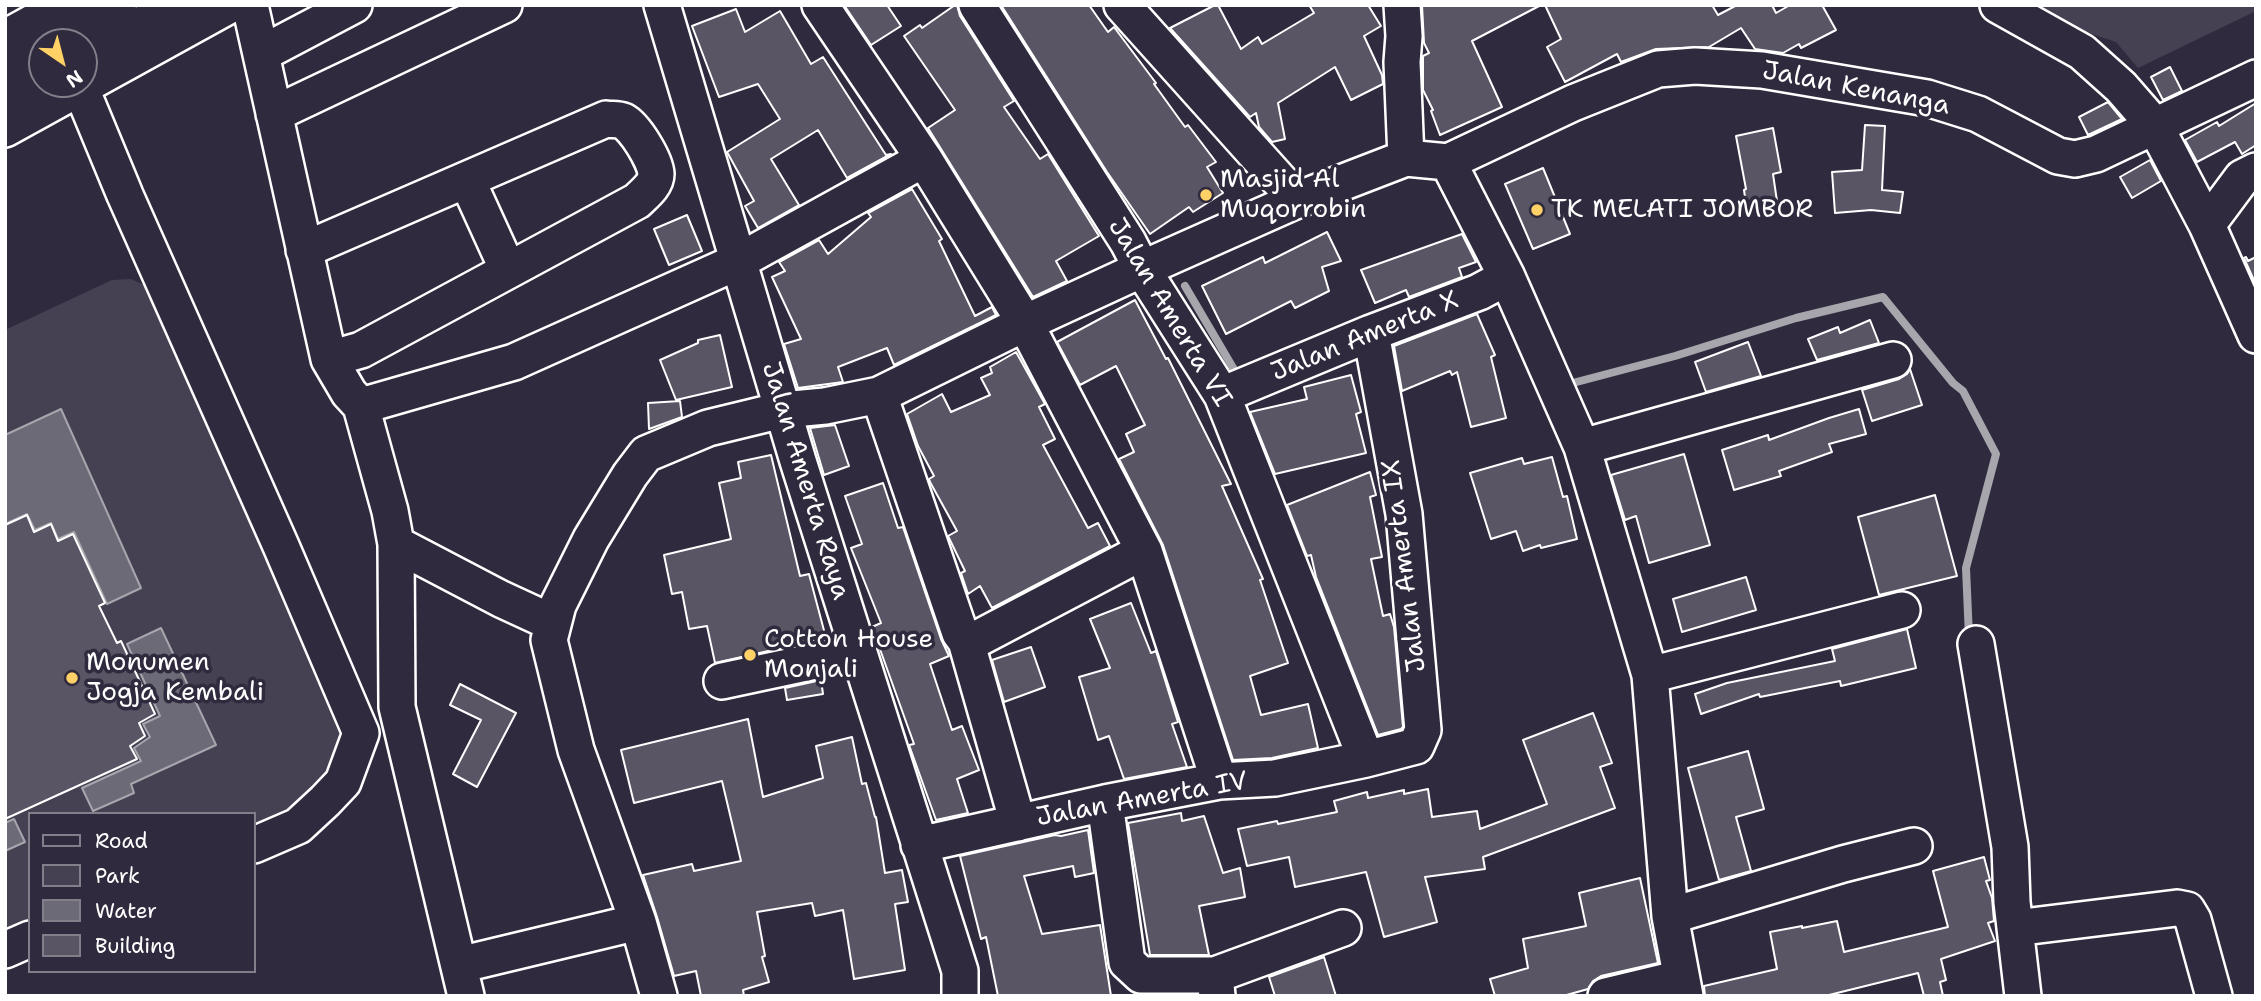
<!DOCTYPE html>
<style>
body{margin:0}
#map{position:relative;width:2261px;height:1001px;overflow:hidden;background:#2f2a3d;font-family:"Shantell Sans",sans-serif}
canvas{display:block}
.frame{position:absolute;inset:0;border:7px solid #fff;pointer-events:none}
.legend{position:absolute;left:28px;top:812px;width:228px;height:161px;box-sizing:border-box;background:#2f2a3d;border:2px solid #827f8b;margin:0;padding:9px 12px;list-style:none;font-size:21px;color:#fff}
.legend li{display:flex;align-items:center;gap:14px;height:35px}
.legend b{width:35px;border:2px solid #827f8b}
.north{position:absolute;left:28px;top:28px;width:70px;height:70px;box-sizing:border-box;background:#2f2a3d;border:2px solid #827f8b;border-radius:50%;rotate:145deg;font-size:19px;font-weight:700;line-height:28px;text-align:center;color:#fff}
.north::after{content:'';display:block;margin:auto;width:24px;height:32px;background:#ffd166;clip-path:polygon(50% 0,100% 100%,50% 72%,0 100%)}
</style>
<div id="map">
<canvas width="2261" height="1001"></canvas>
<div class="frame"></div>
<ul class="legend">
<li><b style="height:9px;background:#2f2a3d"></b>Road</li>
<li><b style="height:19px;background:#464152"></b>Park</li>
<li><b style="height:19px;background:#6d6a77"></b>Water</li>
<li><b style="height:19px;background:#595564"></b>Building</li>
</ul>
<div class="north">N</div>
</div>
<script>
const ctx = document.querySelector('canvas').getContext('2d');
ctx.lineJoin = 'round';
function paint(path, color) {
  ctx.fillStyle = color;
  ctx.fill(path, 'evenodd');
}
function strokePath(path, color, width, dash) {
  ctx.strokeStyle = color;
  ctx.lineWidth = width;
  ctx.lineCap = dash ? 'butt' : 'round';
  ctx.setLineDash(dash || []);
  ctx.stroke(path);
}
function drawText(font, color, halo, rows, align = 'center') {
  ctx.font = font + ' "Shantell Sans",sans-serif';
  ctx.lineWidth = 7;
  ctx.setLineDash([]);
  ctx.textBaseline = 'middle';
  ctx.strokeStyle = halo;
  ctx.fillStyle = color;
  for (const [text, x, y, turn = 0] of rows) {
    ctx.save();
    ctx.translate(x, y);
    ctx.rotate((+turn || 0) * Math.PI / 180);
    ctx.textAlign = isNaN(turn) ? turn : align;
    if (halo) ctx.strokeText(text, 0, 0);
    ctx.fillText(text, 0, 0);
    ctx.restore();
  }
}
paint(new Path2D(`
 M 2027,5 L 2256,5 L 2256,11 L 2138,68 L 2116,42 L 2061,24 Z
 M 131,279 L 151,288 L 352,737 L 335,781 L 294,815 L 254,833 L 254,814 L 30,814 L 30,931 L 5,942 L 5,330 L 112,280 Z`), '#464152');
const water = new Path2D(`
 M 61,409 L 141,588 L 107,604 L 74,532 L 58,539 L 51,523 L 35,530 L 27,514 L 5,524 L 5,435 Z
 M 161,628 L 216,745 L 131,784 L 134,793 L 93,811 L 82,788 L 141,761 L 134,748 L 150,737 L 143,724 L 160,716 L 127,644 Z
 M 14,819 L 25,842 L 5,851 L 5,823 Z`);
paint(water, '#6d6a77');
strokePath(water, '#a7a6ad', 2);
strokePath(new Path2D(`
 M 1185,286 L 1239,378
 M 1567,380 L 1569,384 L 1675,356 L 1796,318 L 1883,297 L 1953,383 L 1963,391 L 1996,454 L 1966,568 L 1969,637`), '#a7a6ad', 8);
const building = new Path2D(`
 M 844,5 L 887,5 L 901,26 L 871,45 Z
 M 955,5 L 957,5 L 960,16 L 1014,101 L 1004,107 L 1040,159 L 1048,154 L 1099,236 L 1056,261 L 1067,281 L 1033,297 L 928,128 L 955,110 L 904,36 L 920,25 L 922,28 Z
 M 1001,5 L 1089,5 L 1108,32 L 1114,27 L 1156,83 L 1154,84 L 1185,127 L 1188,125 L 1216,162 L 1207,167 L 1223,193 L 1193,212 L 1189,207 L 1150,234 L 1107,172 Z
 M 1215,5 L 1218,5 L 1241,49 L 1258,37 L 1262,44 L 1314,13 L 1309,5 L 1368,5 L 1381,26 L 1364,36 L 1382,75 L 1383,84 L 1351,100 L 1335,67 L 1278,103 L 1285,139 L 1272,142 L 1259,127 L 1256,113 L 1250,117 L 1170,28 Z
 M 1422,5 L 1541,5 L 1472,41 L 1502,107 L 1440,135 L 1431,111 L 1433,110 L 1423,90 L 1423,56 L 1429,53 L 1424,43 Z
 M 1545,5 L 1712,5 L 1718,15 L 1737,5 L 1772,5 L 1776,13 L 1790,5 L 1822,5 L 1836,30 L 1801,48 L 1799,44 L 1783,53 L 1755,49 L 1741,28 L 1709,47 L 1656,49 L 1621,62 L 1617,54 L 1565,82 L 1547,47 L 1561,39 Z
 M 736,9 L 745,32 L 780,11 L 811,64 L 823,57 L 886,155 L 891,154 L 847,178 L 818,130 L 771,159 L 799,205 L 758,228 L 745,206 L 754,201 L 727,152 L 780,119 L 758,84 L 719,97 L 692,26 Z
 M 2170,67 L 2182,91 L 2163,100 L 2151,77 Z
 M 2108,102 L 2122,119 L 2088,135 L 2079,117 Z
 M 2256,103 L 2256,145 L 2242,154 L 2235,142 L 2197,162 L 2185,140 L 2217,122 L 2219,126 Z
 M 1865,125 L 1885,126 L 1882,190 L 1903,192 L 1900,213 L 1871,210 L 1835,213 L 1832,172 L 1862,170 Z
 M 1773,128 L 1781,172 L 1773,174 L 1778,208 L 1747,212 L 1744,190 L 1746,189 L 1736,136 Z
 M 2150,160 L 2161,181 L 2132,198 L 2120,177 Z
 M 1543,168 L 1570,234 L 1533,249 L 1505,184 Z
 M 912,189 L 942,239 L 939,241 L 975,316 L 992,307 L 996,315 L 894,365 L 887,348 L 838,367 L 843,382 L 798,388 L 784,344 L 801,339 L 772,277 L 785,271 L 779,262 L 819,240 L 828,254 L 871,217 L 868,213 Z
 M 687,215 L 702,251 L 669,265 L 654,229 Z
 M 1327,232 L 1341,261 L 1322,267 L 1329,291 L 1295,308 L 1291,301 L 1226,334 L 1202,286 L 1263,257 L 1265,263 Z
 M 1462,234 L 1476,262 L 1459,268 L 1462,277 L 1409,297 L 1406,290 L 1375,303 L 1361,270 Z
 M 2246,257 L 2248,261 L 2256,257 L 2256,285 L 2244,258 Z
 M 1135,300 L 1166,359 L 1168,358 L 1231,484 L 1222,486 L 1263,579 L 1260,580 L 1288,663 L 1250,676 L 1261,715 L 1308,704 L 1318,748 L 1272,758 L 1233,760 L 1163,545 L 1119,459 L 1134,452 L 1126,434 L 1145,425 L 1116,366 L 1080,385 L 1057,342 Z
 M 1477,314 L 1495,355 L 1491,357 L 1506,418 L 1471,427 L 1457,372 L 1452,375 L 1450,371 L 1402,391 L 1394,346 Z
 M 1870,320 L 1879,343 L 1817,360 L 1808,339 L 1838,327 L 1840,333 Z
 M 720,335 L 732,387 L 676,400 L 660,360 L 698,343 L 698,340 Z
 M 1748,342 L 1761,376 L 1706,392 L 1695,362 Z
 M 1016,352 L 1045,404 L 1039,407 L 1055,439 L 1043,445 L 1088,528 L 1098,523 L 1110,546 L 992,608 L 980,586 L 968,594 L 961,573 L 965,571 L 948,536 L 957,531 L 930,482 L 929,479 L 934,476 L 918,446 L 907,414 L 942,394 L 951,412 L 990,395 L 981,378 L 992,373 L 990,367 Z
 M 1910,369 L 1922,405 L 1872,421 L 1862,390 L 1899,379 L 1907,374 Z
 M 1351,375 L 1361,412 L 1356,414 L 1366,453 L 1275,474 L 1250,412 L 1307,399 L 1304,387 Z
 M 680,401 L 682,417 L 649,429 L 648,403 Z
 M 1859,409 L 1866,434 L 1829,444 L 1832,452 L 1779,471 L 1781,476 L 1734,490 L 1722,450 L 1768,435 L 1769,440 L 1829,418 Z
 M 835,425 L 849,466 L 824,475 L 810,428 Z
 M 1684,454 L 1710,545 L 1649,563 L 1636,516 L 1625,520 L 1611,475 Z
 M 771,455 L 800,576 L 809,574 L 826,638 L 715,663 L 707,626 L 689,629 L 682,592 L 672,594 L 664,555 L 731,539 L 719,483 L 741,478 L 738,462 Z
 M 1552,457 L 1563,497 L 1567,496 L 1577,539 L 1541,548 L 1540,545 L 1523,551 L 1516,531 L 1491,539 L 1470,473 L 1522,458 L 1524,464 Z
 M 1370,472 L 1376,495 L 1370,497 L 1382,557 L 1371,559 L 1383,616 L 1390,614 L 1394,627 L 1403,727 L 1401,729 L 1378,735 L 1316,577 L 1311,555 L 1307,556 L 1287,505 Z
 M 883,483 L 898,528 L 903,527 L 941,639 L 949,656 L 930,664 L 952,730 L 962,726 L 979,770 L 957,779 L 968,813 L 936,820 L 909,745 L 914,744 L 872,627 L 881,623 L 851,548 L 862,544 L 845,496 Z
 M 1935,495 L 1957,576 L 1879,595 L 1858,517 Z
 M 27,515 L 34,532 L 51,524 L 58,541 L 73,534 L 105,603 L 99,606 L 117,643 L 121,641 L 155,714 L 139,723 L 145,736 L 130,746 L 137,759 L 5,819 L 5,525 Z
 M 1746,577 L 1756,610 L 1682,632 L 1673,599 Z
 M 1131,603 L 1151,653 L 1156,651 L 1178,722 L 1172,724 L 1187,767 L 1124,779 L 1109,736 L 1098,740 L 1079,677 L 1110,668 L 1090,619 Z
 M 1907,629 L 1916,668 L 1841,686 L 1840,681 L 1760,697 L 1759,694 L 1701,714 L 1695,694 L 1727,683 L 1835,661 L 1832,649 Z
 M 1031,647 L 1045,687 L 1004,702 L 992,660 Z
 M 821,680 L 823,694 L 787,700 L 785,688 Z
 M 460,684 L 516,713 L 477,787 L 453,774 L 481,720 L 450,705 Z
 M 1593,713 L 1612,763 L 1600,767 L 1615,808 L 1483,857 L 1485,869 L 1425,877 L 1437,922 L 1384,937 L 1366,872 L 1295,887 L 1289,857 L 1247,866 L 1238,829 L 1277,821 L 1278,824 L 1337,812 L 1334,801 L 1367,792 L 1368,798 L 1404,790 L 1404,794 L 1428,789 L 1432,817 L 1477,811 L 1480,829 L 1547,804 L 1523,740 Z
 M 748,719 L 763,797 L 823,778 L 816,746 L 852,737 L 862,784 L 866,783 L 875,817 L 876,817 L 885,873 L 902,870 L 908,902 L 895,904 L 905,970 L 854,979 L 843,910 L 815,916 L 812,903 L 757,912 L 765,956 L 762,957 L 769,982 L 743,990 L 744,996 L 701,996 L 696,971 L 674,976 L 657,917 L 643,875 L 692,864 L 694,871 L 741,861 L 722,781 L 634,803 L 621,750 Z
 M 1748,751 L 1764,809 L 1736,817 L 1751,871 L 1719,880 L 1688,768 Z
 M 1181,813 L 1182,821 L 1204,816 L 1223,873 L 1240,868 L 1245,897 L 1199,906 L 1209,955 L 1150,955 L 1128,823 Z
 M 1088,830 L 1094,873 L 1075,877 L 1073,866 L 1024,876 L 1042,934 L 1100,925 L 1111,996 L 998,996 L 986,937 L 981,939 L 960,856 L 1055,835 L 1061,836 Z
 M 1984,857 L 1990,880 L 1986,881 L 1992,898 L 1994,921 L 1988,923 L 1995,941 L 1941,959 L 1946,980 L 1940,982 L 1943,996 L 1924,996 L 1918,973 L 1825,996 L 1705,996 L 1704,986 L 1777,969 L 1770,932 L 1802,926 L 1802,928 L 1837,921 L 1844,952 L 1948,927 L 1933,871 Z
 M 1640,878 L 1658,963 L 1601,976 L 1593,981 L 1588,989 L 1563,996 L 1495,996 L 1490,979 L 1528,968 L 1523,939 L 1586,926 L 1579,893 Z
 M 1324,957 L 1336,996 L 1275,996 L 1269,977 Z`);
paint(building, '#595564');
strokePath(building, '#fff', 2);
const minor = new Path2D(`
 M 250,5 L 329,359 L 349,393 L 361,406 L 514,362 L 739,261 L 924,159
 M 662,5 L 798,461 L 960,971 L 960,996
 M 820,5 L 924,159 L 1025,323 L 1144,551 L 1219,781
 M 977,5 L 1128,242 L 1142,269 L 1222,395 L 1366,759
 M 1122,5 L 1297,200
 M 1402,5 L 1404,36 L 1402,62 L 1406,158 L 1448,162 L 1507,277 L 1582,447 L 1650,675 L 1670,916 L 1685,996
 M 1998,5 L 2082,52 L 2121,87 L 2155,126 L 2207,225
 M 5,38 L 65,5
 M 261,54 L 354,5
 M 79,84 L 125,195 L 281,546 L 361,733 L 343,782 L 325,801 L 298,826 L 254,845
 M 274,114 L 504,5
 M 5,129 L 230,5
 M 1448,162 L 1573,103 L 1658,69 L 1695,66 L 1762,70 L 1927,98 L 1978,114 L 2058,156 L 2075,159 L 2096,154 L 2256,78
 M 2256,171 L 2242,178 L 2207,225 L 2256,335
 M 467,180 L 508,270
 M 304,250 L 606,119 C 610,120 618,119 623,121 C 635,127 655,160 656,174 C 656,185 644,194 637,201 L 361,350 L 329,359
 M 879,395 L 960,633 L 966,641 L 1018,823
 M 1222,395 L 1371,333 L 1479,292 L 1507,277
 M 361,406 L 390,511 L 396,544 L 501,599 L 553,623
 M 1582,447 L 1893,360
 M 396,544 L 397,707 L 466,996
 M 966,641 L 975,640 L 1144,551
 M 1976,644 L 2010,847 L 2012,902 L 2023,996
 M 1650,675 L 1902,610
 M 722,681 L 858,652
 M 1105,803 L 1127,962 L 1141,975 L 1215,975 L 1217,996
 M 919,845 L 1105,803 L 1219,781 L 1275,778 L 1366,759 L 1416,746 L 1423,730 L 1404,514 L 1371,333
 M 1670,916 L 1843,864 L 1914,846
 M 638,922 L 659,996
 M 2015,928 L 2177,908 L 2187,910 L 2193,920 L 2214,996
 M 5,950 L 30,939
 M 459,965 L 638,922 L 576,750 L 549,640 L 558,605 L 591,539 L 630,475 L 646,454 L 708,428 L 782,410 L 825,406 L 879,395 L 1025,323 L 1142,269 L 1297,200 L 1406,158
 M 1215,975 L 1343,928
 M 1606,996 L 1681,978`);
const highway = new Path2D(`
 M 48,42 L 117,5
 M 84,58 L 180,5
 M 5,64 L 42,45
 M 5,102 L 42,82`);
strokePath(minor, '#fff', 40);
strokePath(highway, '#fff', 44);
strokePath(minor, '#2f2a3d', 35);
strokePath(highway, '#2f2a3d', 38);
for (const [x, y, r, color] of [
 [1206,195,7,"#ffd166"],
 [1537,210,7,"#ffd166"],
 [750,655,7,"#ffd166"],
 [72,678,7,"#ffd166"]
]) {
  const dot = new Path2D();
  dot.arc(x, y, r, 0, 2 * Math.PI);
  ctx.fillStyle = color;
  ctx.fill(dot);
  strokePath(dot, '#2f2a3d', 2.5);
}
drawText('26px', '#fff', '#2f2a3d', [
 ["Jalan Kenanga",1856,89,11],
 ["Jalan Amerta VI",1169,313,59],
 ["Jalan Amerta X",1365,337,-22],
 ["Jalan Amerta Raya",805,481,73],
 ["Jalan Amerta IX",1405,566,-97],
 ["Jalan Amerta IV",1142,800,-10]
]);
drawText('26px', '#fff', '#2f2a3d', [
 ["Masjid Al",1220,180],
 ["Muqorrobin",1220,210],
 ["TK MELATI JOMBOR",1551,210],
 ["Cotton House",764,640],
 ["Monjali",764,670],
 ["Monumen",86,663],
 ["Jogja Kembali",86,693]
], 'left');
</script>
